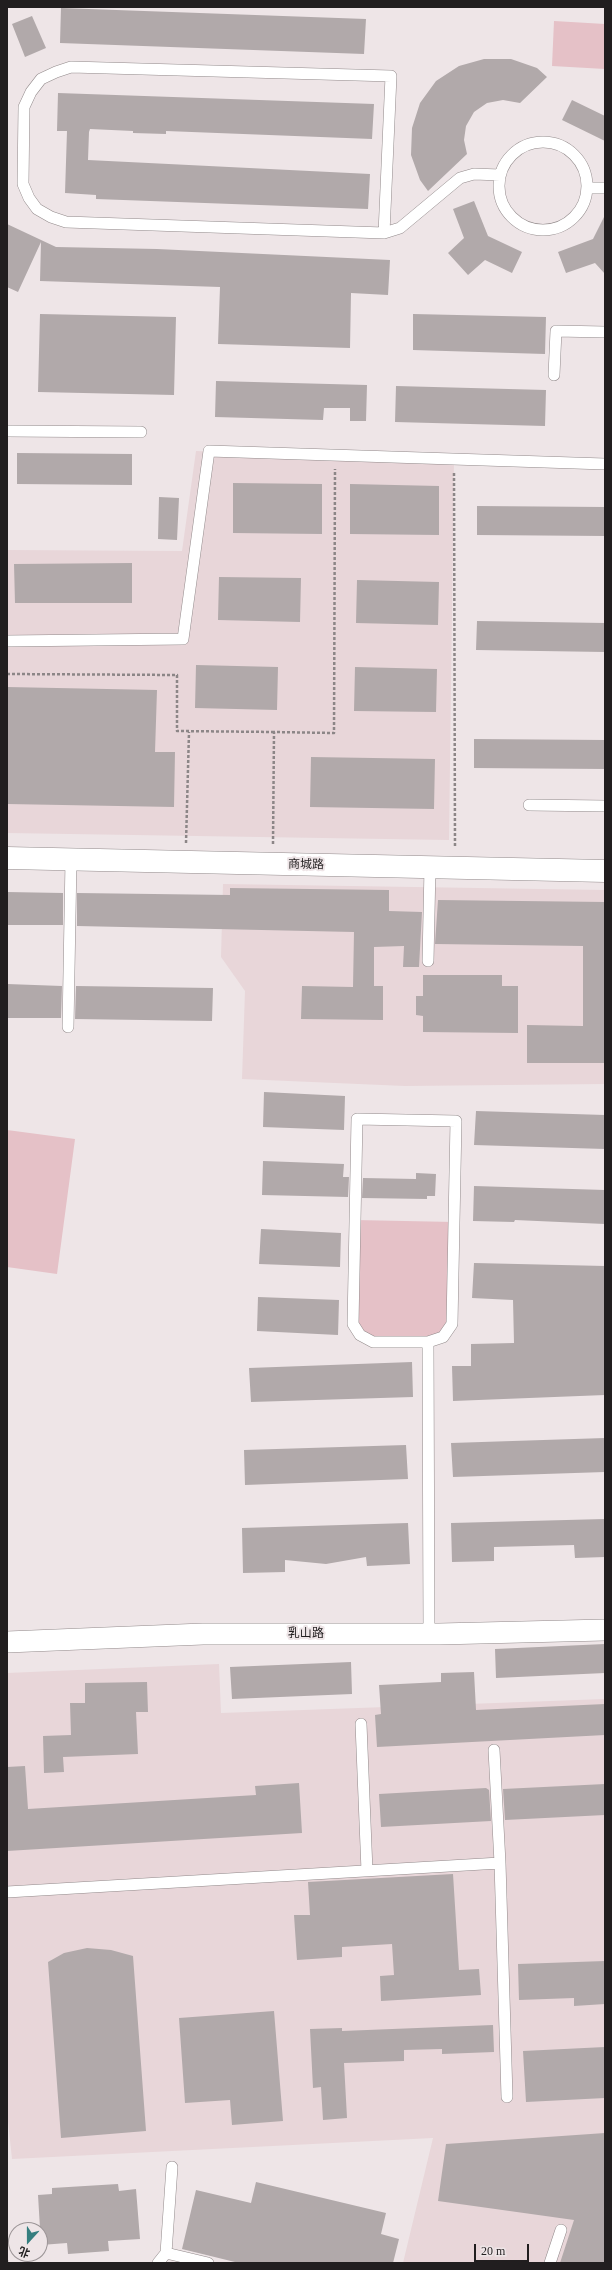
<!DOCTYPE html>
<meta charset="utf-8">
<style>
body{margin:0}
#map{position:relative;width:612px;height:2270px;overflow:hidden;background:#eee5e7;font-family:"Times New Roman","Noto Sans SC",serif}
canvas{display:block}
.frame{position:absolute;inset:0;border:8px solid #211e1f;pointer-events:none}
.north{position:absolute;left:8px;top:2222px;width:40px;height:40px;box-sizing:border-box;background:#eee5e7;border:1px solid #9c9597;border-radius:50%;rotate:201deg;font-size:11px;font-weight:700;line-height:16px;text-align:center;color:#211e1f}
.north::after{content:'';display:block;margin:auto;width:14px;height:18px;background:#357e7f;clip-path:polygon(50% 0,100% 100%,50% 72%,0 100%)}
.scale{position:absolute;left:474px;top:2244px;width:55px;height:18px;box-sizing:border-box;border:2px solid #211e1f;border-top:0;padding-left:5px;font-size:12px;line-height:14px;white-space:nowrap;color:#211e1f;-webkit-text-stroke:3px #eee5e7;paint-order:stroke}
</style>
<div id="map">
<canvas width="612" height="2270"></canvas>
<div class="frame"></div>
<div class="north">北</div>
<div class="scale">20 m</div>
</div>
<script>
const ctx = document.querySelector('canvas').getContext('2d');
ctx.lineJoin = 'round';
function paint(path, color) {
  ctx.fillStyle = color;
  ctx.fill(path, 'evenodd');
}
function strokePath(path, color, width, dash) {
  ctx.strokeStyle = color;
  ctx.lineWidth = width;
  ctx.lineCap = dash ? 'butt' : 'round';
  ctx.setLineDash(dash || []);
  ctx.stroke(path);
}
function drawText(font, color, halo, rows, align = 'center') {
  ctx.font = font + ' "Times New Roman","Noto Sans SC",serif';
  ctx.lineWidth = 4;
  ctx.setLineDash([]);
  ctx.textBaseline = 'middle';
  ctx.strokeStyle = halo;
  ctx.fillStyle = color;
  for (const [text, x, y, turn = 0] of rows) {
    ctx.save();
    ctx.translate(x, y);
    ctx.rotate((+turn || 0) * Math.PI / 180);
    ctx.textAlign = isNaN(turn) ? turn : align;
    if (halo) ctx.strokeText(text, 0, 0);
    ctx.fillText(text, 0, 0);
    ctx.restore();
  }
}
paint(new Path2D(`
 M 196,451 L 454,459 L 449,840 L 7,833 L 7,550 L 182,551 Z
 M 223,884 L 605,890 L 605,1084 L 405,1086 L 242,1079 L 245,991 L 221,957 Z
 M 219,1664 L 221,1713 L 605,1699 L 605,2263 L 403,2263 L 433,2138 L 12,2159 L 7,2112 L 7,1673 Z`), '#e8d6d9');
paint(new Path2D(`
 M 554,21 L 605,24 L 605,69 L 552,66 Z
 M 7,1130 L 75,1139 L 57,1274 L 7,1267 Z
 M 355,1220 L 454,1222 L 452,1324 L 443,1337 L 373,1342 L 353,1324 Z`), '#e5c1c7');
paint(new Path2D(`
 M 61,8 L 366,19 L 364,54 L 60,43 Z
 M 32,16 L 46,48 L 25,57 L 12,24 Z
 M 484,59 L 511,59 L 537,68 L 547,77 L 520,103 L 503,100 L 487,103 L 474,112 L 466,126 L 464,140 L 467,154 L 428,191 L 420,180 L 411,155 L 412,128 L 420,103 L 436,81 L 459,66 Z
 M 58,93 L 374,104 L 372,139 L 166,131 L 166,134 L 133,133 L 133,131 L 90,129 L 89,132 L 88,160 L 370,174 L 368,209 L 96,199 L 96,195 L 65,193 L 67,131 L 57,131 Z
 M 572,100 L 605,116 L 605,141 L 562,120 Z
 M 474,201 L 488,236 L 522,252 L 512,273 L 485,260 L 468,275 L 448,253 L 464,238 L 453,209 Z
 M 605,215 L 605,274 L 595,263 L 566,273 L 558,252 L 593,239 Z
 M 7,224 L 56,247 L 157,249 L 390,260 L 388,295 L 351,293 L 350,348 L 218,344 L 220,287 L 40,281 L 41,242 L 18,292 L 7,287 Z
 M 40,314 L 176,317 L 174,395 L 38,392 Z
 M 413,314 L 546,317 L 545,354 L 413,350 Z
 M 216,381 L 367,385 L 366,421 L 350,421 L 350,408 L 324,408 L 323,420 L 215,417 Z
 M 396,386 L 546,390 L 545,426 L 395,422 Z
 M 17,453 L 132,454 L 132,485 L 17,484 Z
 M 233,483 L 322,484 L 322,534 L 233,533 Z
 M 350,484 L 439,486 L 439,535 L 350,534 Z
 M 159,497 L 179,498 L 177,540 L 158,539 Z
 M 477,506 L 605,507 L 605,536 L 477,535 Z
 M 132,563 L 132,603 L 15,603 L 14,564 Z
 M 219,577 L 301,578 L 300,622 L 218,620 Z
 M 357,580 L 439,582 L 438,625 L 356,623 Z
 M 477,621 L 605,623 L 605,652 L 476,650 Z
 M 196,665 L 278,667 L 277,710 L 195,708 Z
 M 355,667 L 437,669 L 436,712 L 354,711 Z
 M 7,687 L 157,690 L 155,752 L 175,752 L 174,807 L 7,804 Z
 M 474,739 L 605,740 L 605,769 L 474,768 Z
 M 311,757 L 435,759 L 434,809 L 310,807 Z
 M 230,888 L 389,890 L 389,911 L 422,912 L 419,967 L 403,967 L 404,946 L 374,947 L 374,986 L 383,986 L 383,1020 L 301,1019 L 302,986 L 353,987 L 354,932 L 77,926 L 77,893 L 230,895 Z
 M 7,892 L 63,893 L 63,925 L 7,925 Z
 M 438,900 L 605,902 L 605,1063 L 527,1063 L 527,1025 L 583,1026 L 583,946 L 435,944 Z
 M 423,975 L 502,975 L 502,986 L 518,986 L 518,1033 L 423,1032 L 423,1016 L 416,1015 L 416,996 L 423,996 Z
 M 7,984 L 62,986 L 61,1018 L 7,1018 Z
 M 76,986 L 213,988 L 212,1021 L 75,1019 Z
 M 264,1092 L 345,1096 L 344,1130 L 263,1127 Z
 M 476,1111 L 605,1115 L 605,1149 L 474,1145 Z
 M 263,1161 L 344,1164 L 343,1177 L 349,1177 L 348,1197 L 262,1195 Z
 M 416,1173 L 436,1174 L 435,1196 L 427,1196 L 427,1199 L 362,1198 L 363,1178 L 416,1179 Z
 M 474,1186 L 605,1190 L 605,1224 L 515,1220 L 514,1222 L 473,1221 Z
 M 261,1229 L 341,1233 L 340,1267 L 259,1264 Z
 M 474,1263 L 605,1266 L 605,1395 L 453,1401 L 452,1366 L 471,1366 L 471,1344 L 514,1343 L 513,1300 L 472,1298 Z
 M 258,1297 L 339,1300 L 338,1335 L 257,1331 Z
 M 412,1362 L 413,1397 L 251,1402 L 249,1368 Z
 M 605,1438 L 605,1472 L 453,1477 L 451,1443 Z
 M 406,1445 L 408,1479 L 245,1485 L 244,1450 Z
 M 605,1519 L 605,1557 L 575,1558 L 574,1545 L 494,1547 L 494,1561 L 452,1562 L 451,1523 Z
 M 408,1523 L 410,1564 L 367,1566 L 366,1557 L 326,1564 L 285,1560 L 285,1572 L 243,1573 L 242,1528 Z
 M 605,1644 L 605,1673 L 496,1678 L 495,1649 Z
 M 351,1662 L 352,1694 L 232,1699 L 230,1667 Z
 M 474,1672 L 476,1710 L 605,1704 L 605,1735 L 377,1747 L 375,1715 L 381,1714 L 379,1685 L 441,1682 L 441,1673 Z
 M 147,1682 L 148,1712 L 136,1712 L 138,1754 L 63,1757 L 64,1772 L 44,1773 L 43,1736 L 71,1735 L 70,1703 L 85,1703 L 85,1683 Z
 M 25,1766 L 28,1809 L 256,1795 L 255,1786 L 299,1783 L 302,1833 L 7,1851 L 7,1767 Z
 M 605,1784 L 605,1815 L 505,1820 L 503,1789 Z
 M 486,1788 L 489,1790 L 491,1821 L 381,1827 L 379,1794 Z
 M 453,1874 L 459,1970 L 479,1969 L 481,1995 L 381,2001 L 380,1976 L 394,1975 L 392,1944 L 342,1947 L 342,1957 L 297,1960 L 294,1915 L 310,1915 L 308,1882 Z
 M 87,1948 L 111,1950 L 133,1956 L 146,2131 L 61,2138 L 48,1962 L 64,1953 Z
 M 605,1961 L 605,2004 L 574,2006 L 574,1998 L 519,2000 L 518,1964 Z
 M 274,2011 L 283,2121 L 232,2125 L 230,2100 L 185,2103 L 179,2018 Z
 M 493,2025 L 494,2052 L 442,2054 L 442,2049 L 404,2050 L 404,2061 L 344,2063 L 347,2118 L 323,2120 L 321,2087 L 313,2088 L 310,2029 L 342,2028 L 342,2031 Z
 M 605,2047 L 605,2098 L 526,2102 L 523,2051 Z
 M 605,2133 L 605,2263 L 560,2263 L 574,2220 L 438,2201 L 446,2144 Z
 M 256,2182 L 386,2213 L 381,2234 L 399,2239 L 393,2263 L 239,2263 L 182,2249 L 196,2190 L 251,2203 Z
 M 118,2184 L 119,2191 L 136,2189 L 140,2239 L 108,2241 L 109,2251 L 68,2254 L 67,2243 L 41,2245 L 38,2195 L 52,2194 L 52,2188 Z`), '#b1a9aa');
const lane = new Path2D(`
 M499 186a44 44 0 1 1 88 0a44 44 0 1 1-88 0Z
 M 588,188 L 605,188
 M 384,233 L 391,76 L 71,67 L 56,72 L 41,79 L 31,92 L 24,107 L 23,184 L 29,198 L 37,209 L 51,217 L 66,222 L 384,233 L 400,228 L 460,178 L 474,174 L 500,175
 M 554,375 L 556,331 L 605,332
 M 7,431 L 141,432
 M 7,641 L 183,639 L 209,451 L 605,464
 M 529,805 L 605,806
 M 428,961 L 430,867
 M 68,1027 L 71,860
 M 428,1342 L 373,1342 L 360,1335 L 353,1324 L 357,1119 L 456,1121 L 452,1324 L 443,1337 L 428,1342 L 429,1634
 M 361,1724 L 367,1871
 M 494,1750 L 500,1863
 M 7,1892 L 500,1863 L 507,2097
 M 166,2253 L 208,2263
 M 158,2263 L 166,2253 L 172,2167
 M 550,2263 L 561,2230`);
const street = new Path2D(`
 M 7,1642 L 203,1634 L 439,1634 L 605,1630`);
const secondary = new Path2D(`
 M 7,858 L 605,871`);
strokePath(lane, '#928a8b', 12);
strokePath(street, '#928a8b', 22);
strokePath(secondary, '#928a8b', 23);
strokePath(new Path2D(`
 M 454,473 L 455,848
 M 7,674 L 177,675 L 177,731 L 274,732
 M 186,843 L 189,732
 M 273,844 L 274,732 L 334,733 L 335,469
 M 7,2260 L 7,2263`), '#8c8687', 2.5, [3, 2]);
strokePath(lane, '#fff', 11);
strokePath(street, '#fff', 21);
strokePath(secondary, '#fff', 22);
drawText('12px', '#211e1f', '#eee5e7', [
 ["商城路",306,865,1],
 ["乳山路",306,1634]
]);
</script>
